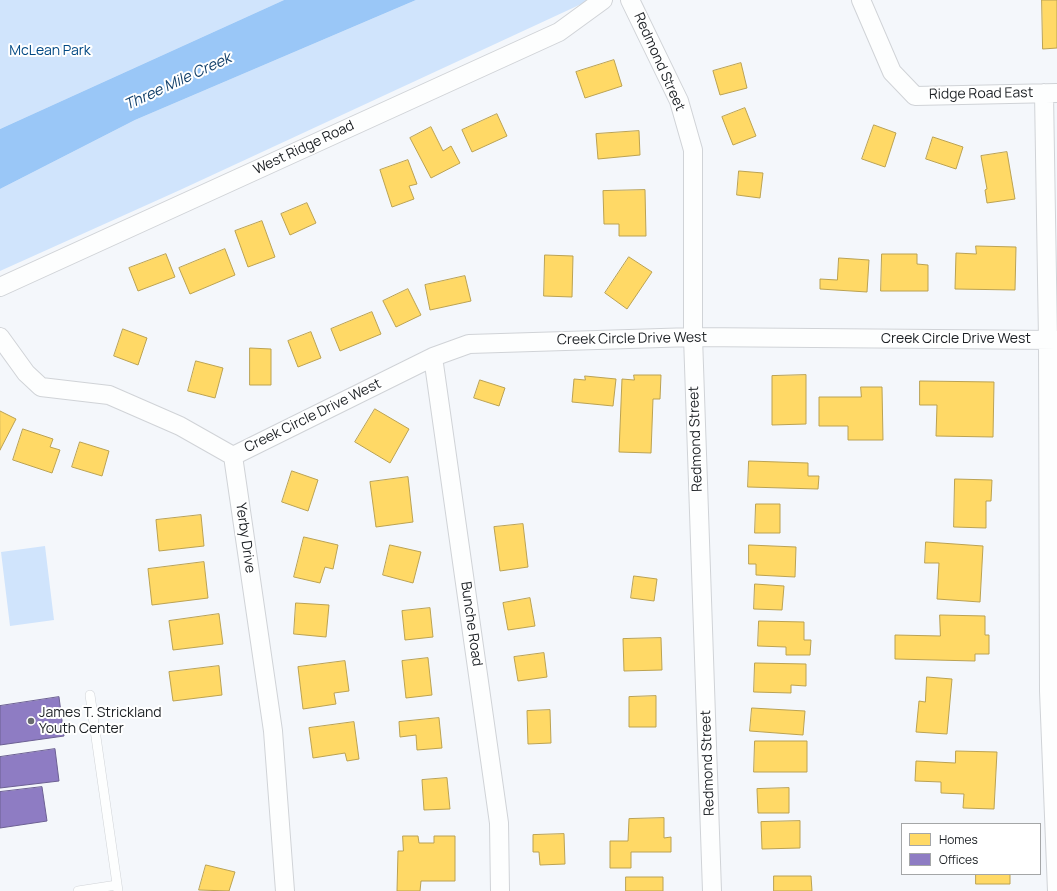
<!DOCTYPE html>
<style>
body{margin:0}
#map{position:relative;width:1057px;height:891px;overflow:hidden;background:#f4f7fb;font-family:Manrope,sans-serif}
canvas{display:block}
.legend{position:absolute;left:901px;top:823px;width:140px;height:52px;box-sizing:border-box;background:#fff;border:1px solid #a4a6a7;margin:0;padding:5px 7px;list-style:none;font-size:12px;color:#1c2024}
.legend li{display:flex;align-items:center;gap:8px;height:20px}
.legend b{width:20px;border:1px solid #a4a6a7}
</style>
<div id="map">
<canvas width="1057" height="891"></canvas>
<ul class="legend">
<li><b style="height:11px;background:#ffd966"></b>Homes</li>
<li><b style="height:11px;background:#8e7cc3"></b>Offices</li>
</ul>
</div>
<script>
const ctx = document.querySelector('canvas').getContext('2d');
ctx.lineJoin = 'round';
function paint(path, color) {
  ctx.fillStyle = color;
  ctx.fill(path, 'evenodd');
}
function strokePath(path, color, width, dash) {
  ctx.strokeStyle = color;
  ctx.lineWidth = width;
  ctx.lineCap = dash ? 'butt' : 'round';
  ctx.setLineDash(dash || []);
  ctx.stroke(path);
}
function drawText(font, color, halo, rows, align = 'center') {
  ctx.font = font + ' Manrope,sans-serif';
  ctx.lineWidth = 4;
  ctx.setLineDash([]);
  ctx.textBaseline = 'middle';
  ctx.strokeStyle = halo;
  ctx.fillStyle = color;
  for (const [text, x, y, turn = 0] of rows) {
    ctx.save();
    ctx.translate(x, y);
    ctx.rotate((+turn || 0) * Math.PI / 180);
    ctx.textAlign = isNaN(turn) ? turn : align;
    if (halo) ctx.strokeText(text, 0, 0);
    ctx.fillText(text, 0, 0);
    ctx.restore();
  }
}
paint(new Path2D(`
 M 0,0 L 284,0 L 0,129 Z
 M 416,0 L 590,0 L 180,190 L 0,271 L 0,189 L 135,120 Z
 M 45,546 L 54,620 L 10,626 L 1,552 Z`), '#d0e4fc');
paint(new Path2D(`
 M 284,0 L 416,0 L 135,120 L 0,189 L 0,129 Z`), '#9ac7f7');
const homes = new Path2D(`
 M 1042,0 L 1057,0 L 1057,48 L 1043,49 Z
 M 614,60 L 622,86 L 585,98 L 576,72 Z
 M 741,63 L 747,88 L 720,95 L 713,71 Z
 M 745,108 L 756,136 L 733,145 L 722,117 Z
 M 497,114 L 507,136 L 472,152 L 462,130 Z
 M 874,125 L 896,133 L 885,167 L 862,159 Z
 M 431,127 L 443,151 L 451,146 L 460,163 L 431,178 L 410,138 Z
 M 639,131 L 640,155 L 598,159 L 596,134 Z
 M 933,137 L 963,147 L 956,169 L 926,159 Z
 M 1007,152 L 1015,199 L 987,203 L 985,190 L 987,189 L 981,156 Z
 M 408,160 L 417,184 L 409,186 L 414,199 L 392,207 L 380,170 Z
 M 739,171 L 763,173 L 760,198 L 737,195 Z
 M 645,190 L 646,236 L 619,236 L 619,224 L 604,224 L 603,191 Z
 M 307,203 L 316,223 L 290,235 L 281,214 Z
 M 262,221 L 275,257 L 248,267 L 235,231 Z
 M 976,246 L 1016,247 L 1015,290 L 955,289 L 956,253 L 976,254 Z
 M 225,249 L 235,275 L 190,294 L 179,268 Z
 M 166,254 L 175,277 L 138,291 L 129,268 Z
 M 882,254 L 917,254 L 917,264 L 928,265 L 928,291 L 881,291 Z
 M 545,255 L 573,256 L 572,297 L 544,296 Z
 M 629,257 L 652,272 L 627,309 L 605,293 Z
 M 839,258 L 869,260 L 867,292 L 820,289 L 820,279 L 837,280 Z
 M 465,276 L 471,301 L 430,310 L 425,285 Z
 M 408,289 L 421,315 L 396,327 L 383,301 Z
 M 372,312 L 381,334 L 340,351 L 331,329 Z
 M 123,329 L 147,338 L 138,365 L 114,356 Z
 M 311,332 L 321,358 L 298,367 L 288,341 Z
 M 250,348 L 271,349 L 271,385 L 250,385 Z
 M 196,361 L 223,368 L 215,398 L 188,391 Z
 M 634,375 L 661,375 L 660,399 L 653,399 L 651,453 L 619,452 L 622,379 L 634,380 Z
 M 806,375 L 806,424 L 772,425 L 772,376 Z
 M 585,376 L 616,379 L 613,406 L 572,402 L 574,379 L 585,380 Z
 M 480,380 L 505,388 L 499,406 L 474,398 Z
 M 920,381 L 994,382 L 993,437 L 936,436 L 937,405 L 920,405 Z
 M 861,387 L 882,387 L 883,440 L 848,440 L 848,426 L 819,426 L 819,397 L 861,397 Z
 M 375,409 L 409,429 L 390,463 L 355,442 Z
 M 0,411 L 16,419 L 0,450 Z
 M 23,429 L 53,439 L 50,447 L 60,450 L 52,473 L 13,460 Z
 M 80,442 L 109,451 L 102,476 L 72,467 Z
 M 749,461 L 808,463 L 808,476 L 819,476 L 818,489 L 748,487 Z
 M 292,471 L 318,480 L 308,511 L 282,502 Z
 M 408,477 L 413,522 L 376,527 L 370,482 Z
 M 955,479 L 992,480 L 991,501 L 986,501 L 986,528 L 954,527 Z
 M 756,504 L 780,504 L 780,533 L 755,533 Z
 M 201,515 L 204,546 L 159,551 L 156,520 Z
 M 523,524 L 528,567 L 500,571 L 494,527 Z
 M 304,537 L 338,545 L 333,569 L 325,567 L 320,583 L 294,577 Z
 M 926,542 L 983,546 L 980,602 L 937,599 L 939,563 L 925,563 Z
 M 390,545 L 421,552 L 413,583 L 383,575 Z
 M 749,545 L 796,547 L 795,577 L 756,575 L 756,564 L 749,564 Z
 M 204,562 L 208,598 L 152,605 L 148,569 Z
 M 634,576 L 657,579 L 654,601 L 631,598 Z
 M 755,584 L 784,586 L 782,610 L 754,609 Z
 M 530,598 L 535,626 L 508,630 L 503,603 Z
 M 296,603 L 329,605 L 326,637 L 294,634 Z
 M 430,608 L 433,637 L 405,640 L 402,611 Z
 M 219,614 L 223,644 L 173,650 L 169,621 Z
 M 940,615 L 985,616 L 985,635 L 989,635 L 989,654 L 975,654 L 975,661 L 895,659 L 895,635 L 940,636 Z
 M 759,621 L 804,622 L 804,640 L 811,640 L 810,655 L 786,655 L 786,647 L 758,646 Z
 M 661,638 L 662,670 L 624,671 L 623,639 Z
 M 544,653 L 547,677 L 518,681 L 514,657 Z
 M 428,658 L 432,695 L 406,698 L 402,661 Z
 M 345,661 L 349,691 L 334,693 L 336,704 L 303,709 L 298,667 Z
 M 755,663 L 806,664 L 806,686 L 791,685 L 791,693 L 754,692 Z
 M 219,666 L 222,695 L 173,701 L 169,672 Z
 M 927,677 L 952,679 L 947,734 L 916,732 L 919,701 L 925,702 Z
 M 656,696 L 656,727 L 629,727 L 629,697 Z
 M 752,708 L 805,711 L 803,735 L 750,731 Z
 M 550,710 L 551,743 L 528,744 L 527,711 Z
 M 439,718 L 442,748 L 417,750 L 416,735 L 400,737 L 399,722 Z
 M 354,722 L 359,759 L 347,761 L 345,753 L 313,758 L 309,728 Z
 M 755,741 L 807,741 L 807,772 L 754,772 Z
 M 956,751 L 997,752 L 994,809 L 963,808 L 964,794 L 941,793 L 941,782 L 915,781 L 916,761 L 955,763 Z
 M 447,778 L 450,809 L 424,810 L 422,780 Z
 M 789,788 L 789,813 L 758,813 L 757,789 Z
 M 664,818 L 664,838 L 671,837 L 671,852 L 631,852 L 631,868 L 610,868 L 610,841 L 628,841 L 629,819 Z
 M 800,821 L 800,848 L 762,849 L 761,822 Z
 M 564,834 L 565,864 L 540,865 L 539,852 L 533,852 L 533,835 Z
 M 403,836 L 418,836 L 419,843 L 434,843 L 434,836 L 455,836 L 455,881 L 421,881 L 420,891 L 397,891 L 398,851 L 403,851 Z
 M 206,865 L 235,872 L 229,891 L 199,890 Z
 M 976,874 L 1010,874 L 1010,884 L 976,884 Z
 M 774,876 L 811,876 L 812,891 L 774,891 Z
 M 626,877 L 663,877 L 663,891 L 626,891 Z`);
paint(homes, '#ffd966');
strokePath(homes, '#bba252', 1);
const offices = new Path2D(`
 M 59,697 L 64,736 L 0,745 L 0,706 Z
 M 55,749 L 59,781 L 0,788 L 0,757 Z
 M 42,787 L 47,821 L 0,828 L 0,792 Z`);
paint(offices, '#8e7cc3');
strokePath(offices, '#6c6093', 1);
const service = new Path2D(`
 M 90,695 L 118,891
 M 78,891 L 117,885`);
const minor = new Path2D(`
 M 630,0 L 679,101 L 693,150 L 693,337 L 712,891
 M 861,0 L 892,72 L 915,96 L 1057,93
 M 1044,93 L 1048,340 L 1049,691 L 1057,891
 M 0,287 L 559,32 L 603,0
 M 0,337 L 26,373 L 41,387 L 109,395 L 180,426 L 233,456 L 273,731 L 285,891
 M 433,357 L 499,823 L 500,891
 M 233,456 L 433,357 L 469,344 L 693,337 L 1057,340`);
strokePath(service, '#d0d3d7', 10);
strokePath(minor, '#d0d3d7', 20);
strokePath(service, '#fdfefe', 9);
strokePath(minor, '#fdfefe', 18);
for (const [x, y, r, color] of [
 [31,721,4,"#686b6f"]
]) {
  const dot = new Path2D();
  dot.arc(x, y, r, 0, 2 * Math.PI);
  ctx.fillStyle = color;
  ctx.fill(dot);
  strokePath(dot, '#fff', 1.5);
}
drawText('14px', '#004883', '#fff', [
 ["McLean Park",50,51]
]);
drawText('14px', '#1c2024', '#fff', [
 ["Redmond Street",659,62,66],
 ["Ridge Road East",981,94,-1],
 ["West Ridge Road",304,148,-25],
 ["Creek Circle Drive West",632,339,-1],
 ["Creek Circle Drive West",956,339],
 ["Creek Circle Drive West",313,416,-26],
 ["Redmond Street",696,439,-92],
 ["Yerby Drive",245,538,82],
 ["Bunche Road",471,624,82],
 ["Redmond Street",708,763,-92]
]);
drawText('14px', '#1c2024', '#fff', [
 ["James T. Strickland",39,713],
 ["Youth Center",39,729]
], 'left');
drawText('italic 15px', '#15426c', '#fff', [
 ["Three Mile Creek",178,82,-25]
]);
</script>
